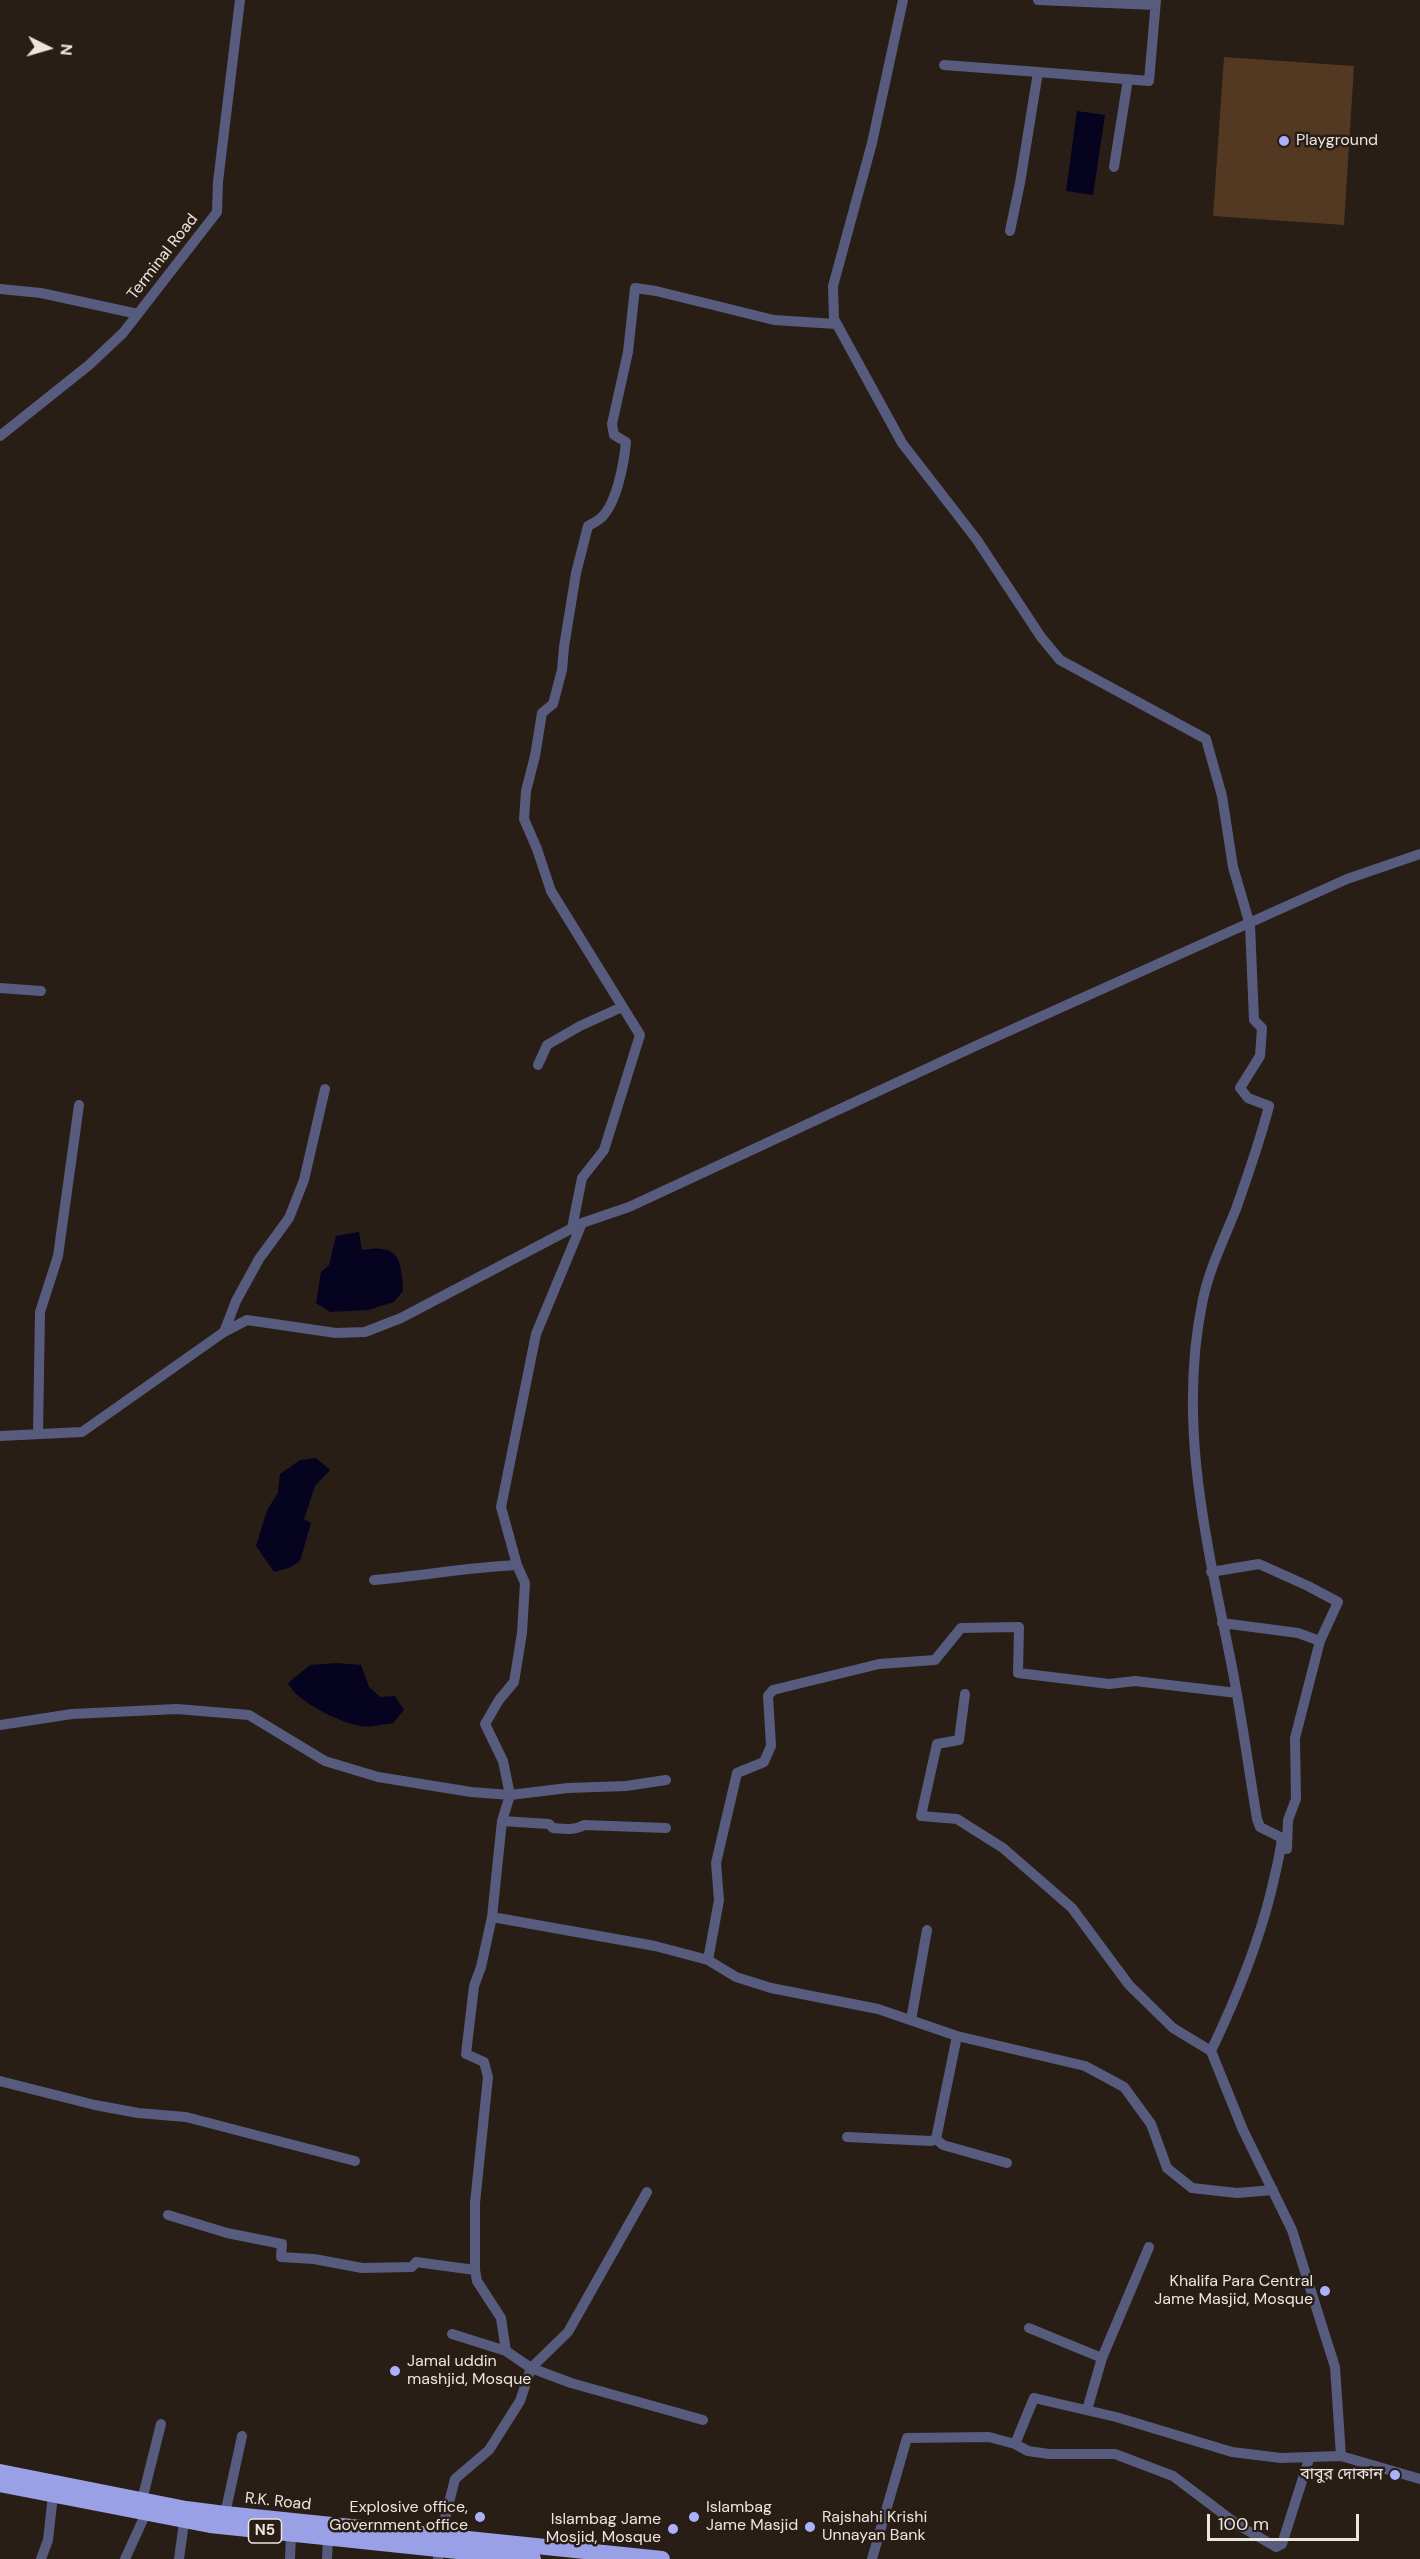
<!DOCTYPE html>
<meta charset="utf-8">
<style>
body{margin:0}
#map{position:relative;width:1420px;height:2559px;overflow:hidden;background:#281e15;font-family:"DM Sans",sans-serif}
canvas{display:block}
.north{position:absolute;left:18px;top:18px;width:60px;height:60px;-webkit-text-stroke:4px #281e15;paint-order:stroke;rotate:95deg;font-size:16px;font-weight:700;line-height:24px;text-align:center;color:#ece4df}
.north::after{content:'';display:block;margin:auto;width:21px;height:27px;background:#ece4df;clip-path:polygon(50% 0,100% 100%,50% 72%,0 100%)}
.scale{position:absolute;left:1207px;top:2514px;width:152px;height:27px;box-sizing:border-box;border:3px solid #ece4df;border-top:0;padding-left:8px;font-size:18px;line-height:21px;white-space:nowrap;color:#ece4df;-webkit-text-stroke:4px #281e15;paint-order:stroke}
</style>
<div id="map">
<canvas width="1420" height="2559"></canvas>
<div class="north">N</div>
<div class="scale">100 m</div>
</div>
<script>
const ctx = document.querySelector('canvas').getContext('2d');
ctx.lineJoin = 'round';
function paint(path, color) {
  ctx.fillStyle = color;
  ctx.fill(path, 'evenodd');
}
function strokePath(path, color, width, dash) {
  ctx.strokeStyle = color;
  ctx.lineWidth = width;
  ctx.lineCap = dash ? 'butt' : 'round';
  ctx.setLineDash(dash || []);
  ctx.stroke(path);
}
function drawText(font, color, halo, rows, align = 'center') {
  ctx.font = font + ' "DM Sans","Noto Sans Bengali",sans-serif';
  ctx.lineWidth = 5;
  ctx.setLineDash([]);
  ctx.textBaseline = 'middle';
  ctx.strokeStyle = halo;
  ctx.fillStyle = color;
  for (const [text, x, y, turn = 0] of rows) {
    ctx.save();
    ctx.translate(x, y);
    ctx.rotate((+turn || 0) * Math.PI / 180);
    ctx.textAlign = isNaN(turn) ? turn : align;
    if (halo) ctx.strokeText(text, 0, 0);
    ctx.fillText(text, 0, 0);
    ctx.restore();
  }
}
paint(new Path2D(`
 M 1224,57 L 1354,66 L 1344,225 L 1213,216 Z`), '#533922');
paint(new Path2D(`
 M 1077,111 L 1105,115 L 1093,195 L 1066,191 Z
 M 359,1232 L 362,1250 C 398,1243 402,1259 403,1291 L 394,1302 L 368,1310 L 330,1312 L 316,1303 L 321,1272 L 329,1265 L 336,1236 Z
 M 316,1458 L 330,1470 L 315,1486 L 304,1519 L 311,1523 L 300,1561 L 289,1568 L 274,1572 L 256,1546 L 267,1510 L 278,1493 L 280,1474 L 300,1460 Z
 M 337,1663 L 361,1665 L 369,1687 L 380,1697 L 395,1696 L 404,1710 L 393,1723 C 383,1724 370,1728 360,1726 C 339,1722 297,1702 288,1683 L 310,1665 Z`), '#060321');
strokePath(new Path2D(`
 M 903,0 L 872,143 L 833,286 L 834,319 L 902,443 L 977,540 L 1041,637 L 1060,660 L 1206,739 L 1222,796 L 1233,867 L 1250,925 L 1254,1020 L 1262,1028 L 1260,1056 L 1240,1088 L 1248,1098 L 1269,1106 C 1260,1141 1248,1175 1236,1209 C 1224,1239 1210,1267 1203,1299 C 1177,1421 1206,1539 1230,1657 C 1241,1711 1248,1765 1257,1819 L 1260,1827 L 1282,1838 C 1280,1856 1275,1874 1271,1892 C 1257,1948 1236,1999 1211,2051
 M 1038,0 L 1155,5
 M 944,65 L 1038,72
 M 1114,167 L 1128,79
 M 1010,231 L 1020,183 L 1038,72 L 1149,81 L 1156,0
 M 0,289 L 41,293 L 138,314
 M 0,436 L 89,365 L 123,333 L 217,212 L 218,182 L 240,0
 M 0,988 L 41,991
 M 538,1065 L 547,1045 L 580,1026 L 622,1007
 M 572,1228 L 582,1178 L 604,1150 L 640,1035 L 551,891 L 537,849 L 524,819 L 526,791 L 535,756 L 542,713 L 553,704 L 562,670 L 564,647 L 576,573 L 588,526 C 592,524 597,521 601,518 C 617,503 624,463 626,442 L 614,435 L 612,424 L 628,352 L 635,288 L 656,291 L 774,320 L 836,324
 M 224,1332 L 236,1301 L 259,1259 L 289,1218 L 304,1180 L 325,1089
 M 38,1434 L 40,1312 L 58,1256 L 79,1105
 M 0,1436 L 82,1432 L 224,1332 L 247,1320 L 336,1333 L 365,1332 L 401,1318 L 582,1223 L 629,1207 L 982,1043 L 1347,879 L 1420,854
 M 1211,1572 L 1259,1564 L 1308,1586 L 1338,1602 L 1320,1641 L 1298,1633 L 1222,1623
 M 374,1580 C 422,1576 469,1567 517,1565
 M 965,1694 L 959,1740 L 937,1744 L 921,1816 L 957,1819 L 1003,1848 L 1072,1908 L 1129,1985 L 1173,2028 L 1211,2051 L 1243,2130 L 1292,2230 L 1316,2307 L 1335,2367 L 1341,2456
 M 0,1725 L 72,1714 L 177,1709 L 249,1715 L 325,1761 L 378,1777 L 471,1792 L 510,1795 L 568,1788 L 626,1786 L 666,1780
 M 502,1821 L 549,1824 L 553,1828 C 563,1829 574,1831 584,1825 L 666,1828
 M 1287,1849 L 1288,1820 L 1296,1799 L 1295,1738 L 1320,1641
 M 492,1917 L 655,1946 L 708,1960 L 736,1977 L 771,1988 L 878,2009 L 957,2036 L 1085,2066 L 1124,2087 L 1151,2124 L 1167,2168 L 1192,2188 L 1237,2193 L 1273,2190
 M 708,1960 L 719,1900 L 716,1863 L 737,1773 L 764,1762 L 771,1746 L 768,1696 L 773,1690 L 879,1664 L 935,1660 L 961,1628 L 1019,1627 L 1018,1673 L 1109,1684 L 1135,1681 L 1237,1693
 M 911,2020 L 927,1930
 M 0,2081 L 95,2105 L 138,2113 L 186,2117 L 355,2161
 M 847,2137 L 931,2141 L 936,2139 L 957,2036
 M 936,2139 L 943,2145 L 1007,2163
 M 647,2192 L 568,2332 L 531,2368 L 571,2383 L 703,2420
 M 168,2215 L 227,2233 L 282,2244 L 281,2257 L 314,2259 L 362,2268 L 412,2267 L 416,2262 L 475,2270
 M 1029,2328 L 1102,2358
 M 452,2334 L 506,2351
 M 1087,2410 L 1102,2358 L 1149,2247
 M 1015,2444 L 1028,2451 L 1049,2454 L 1115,2454 L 1173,2476 L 1238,2525 L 1276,2547 L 1282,2544 L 1309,2459
 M 142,2500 L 161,2424
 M 225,2514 L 242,2436
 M 41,2559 L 48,2540 L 53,2495
 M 125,2559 L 146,2513
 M 179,2559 L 184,2522
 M 290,2559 L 291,2534
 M 327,2559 L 328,2538
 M 438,2559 L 440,2538 L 455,2479 L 489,2450 L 520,2401 L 531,2368 L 506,2351 L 501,2318 L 477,2281 L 475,2270 L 475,2203 L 488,2077 L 484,2062 L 466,2054 L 474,1986 L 481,1967 L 492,1917 L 502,1821 L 510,1795 L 503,1761 L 485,1724 L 499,1700 L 514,1682 L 522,1633 L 525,1583 L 517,1565 L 501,1507 L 536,1334 L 582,1223
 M 872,2559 L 907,2438 L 989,2437 L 1015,2444 L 1034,2398 L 1116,2417 L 1232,2452 L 1281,2458 L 1341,2456 L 1420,2479`), '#575b7d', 10);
strokePath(new Path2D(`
 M 0,2472 L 186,2509 L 225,2514 L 662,2559
 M 0,2484 L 210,2525 L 533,2559`), '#9aa0e6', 16);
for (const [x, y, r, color] of [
 [1284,141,6,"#a9b0fc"],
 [1325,2291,6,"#a9b0fc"],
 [395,2371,6,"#a9b0fc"],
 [1395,2475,6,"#a9b0fc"],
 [480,2517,6,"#a9b0fc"],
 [694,2517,6,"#a9b0fc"],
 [810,2527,6,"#a9b0fc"],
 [673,2529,6,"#a9b0fc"]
]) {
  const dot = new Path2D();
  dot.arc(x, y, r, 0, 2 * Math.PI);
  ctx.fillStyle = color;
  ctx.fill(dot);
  strokePath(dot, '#281e15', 2);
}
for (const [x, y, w] of [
 [265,2531,33]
]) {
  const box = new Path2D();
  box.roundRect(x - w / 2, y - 12, w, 24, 4.5);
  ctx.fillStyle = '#281e15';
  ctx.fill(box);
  strokePath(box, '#ece4df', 1.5);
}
drawText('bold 15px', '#ece4df', null, [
 ["N5",265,2531]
]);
drawText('16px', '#ece4df', '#281e15', [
 ["Playground",1296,141],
 ["Khalifa Para Central",1313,2282,"right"],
 ["Jame Masjid, Mosque",1313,2300,"right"],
 ["Jamal uddin",407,2362],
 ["mashjid, Mosque",407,2380],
 ["বাবুর দোকান",1383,2475,"right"],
 ["Explosive office,",468,2508,"right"],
 ["Government office",468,2526,"right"],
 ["Islambag",706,2508],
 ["Jame Masjid",706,2526],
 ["Rajshahi Krishi",822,2518],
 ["Unnayan Bank",822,2536],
 ["Islambag Jame",661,2520,"right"],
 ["Mosjid, Mosque",661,2538,"right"]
], 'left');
drawText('16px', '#ece4df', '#281e15', [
 ["Terminal Road",163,257,-52],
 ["R.K. Road",278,2502,6]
]);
</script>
